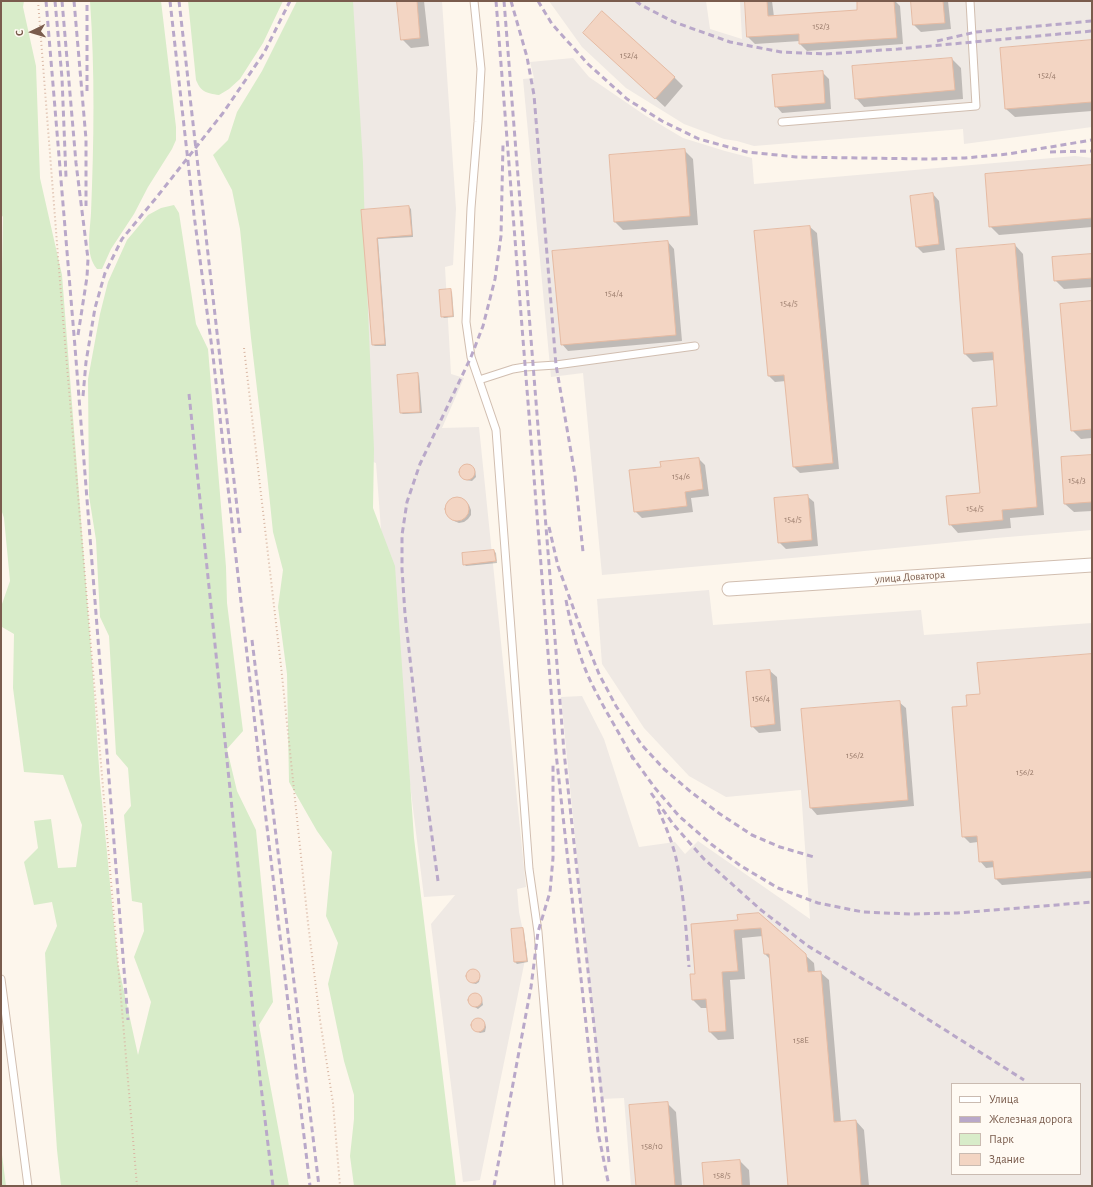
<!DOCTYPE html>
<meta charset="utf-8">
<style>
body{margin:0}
#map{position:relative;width:1093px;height:1187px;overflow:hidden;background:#fdf6ec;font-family:"Alegreya Sans",sans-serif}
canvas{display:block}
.frame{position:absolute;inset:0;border:2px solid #7a5c4d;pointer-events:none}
.legend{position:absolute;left:951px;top:1083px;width:130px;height:92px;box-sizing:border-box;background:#fffaf3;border:1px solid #cabbb1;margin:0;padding:5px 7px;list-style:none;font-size:12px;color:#7a5c4d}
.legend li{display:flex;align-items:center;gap:8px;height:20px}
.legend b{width:20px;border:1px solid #cabbb1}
.north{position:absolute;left:12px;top:12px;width:40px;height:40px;-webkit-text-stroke:3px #fffaf3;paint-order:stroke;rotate:265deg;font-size:11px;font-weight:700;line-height:16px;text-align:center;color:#7a5c4d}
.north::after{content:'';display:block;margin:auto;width:14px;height:18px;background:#7a5c4d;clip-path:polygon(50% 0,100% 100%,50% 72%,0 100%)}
</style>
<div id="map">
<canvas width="1093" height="1187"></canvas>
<div class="frame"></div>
<ul class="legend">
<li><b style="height:5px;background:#fff"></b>Улица</li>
<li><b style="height:5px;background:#b9a8c9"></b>Железная дорога</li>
<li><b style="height:11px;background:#d8ecc9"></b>Парк</li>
<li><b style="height:11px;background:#f3d5c3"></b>Здание</li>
</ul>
<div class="north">С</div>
</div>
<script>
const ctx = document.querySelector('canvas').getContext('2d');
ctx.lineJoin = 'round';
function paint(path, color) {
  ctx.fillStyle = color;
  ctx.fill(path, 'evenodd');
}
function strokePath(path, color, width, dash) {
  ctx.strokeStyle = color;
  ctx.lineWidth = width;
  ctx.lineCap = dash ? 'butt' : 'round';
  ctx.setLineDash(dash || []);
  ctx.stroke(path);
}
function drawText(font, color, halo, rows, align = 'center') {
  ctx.font = font + ' "Alegreya Sans",sans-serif';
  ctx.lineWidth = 3;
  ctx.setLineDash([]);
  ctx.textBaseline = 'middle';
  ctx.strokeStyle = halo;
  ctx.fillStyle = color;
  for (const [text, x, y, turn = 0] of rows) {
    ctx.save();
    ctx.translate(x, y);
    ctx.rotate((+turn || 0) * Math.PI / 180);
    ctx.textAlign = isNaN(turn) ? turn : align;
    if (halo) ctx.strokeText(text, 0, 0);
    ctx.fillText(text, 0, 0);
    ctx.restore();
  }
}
paint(new Path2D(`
 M 348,1 L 442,1 L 456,209 L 453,265 L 445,267 L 451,374 L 464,378 L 442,428 L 479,427 L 526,887 L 517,889 L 519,912 L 527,950 L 480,1180 L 463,1182 L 431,924 L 455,895 L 424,897 L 385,583 L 376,463 L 373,462 Z
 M 549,1 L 706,1 L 710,29 L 742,39 L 740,1 L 1092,1 L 1092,127 L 964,144 L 963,129 L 754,146 L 737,141 L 724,139 L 684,124 L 626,88 L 582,47 Z
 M 573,58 L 589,77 L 646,116 L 683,138 L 725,151 L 752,158 L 754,184 L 1075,156 L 1092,158 L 1092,530 L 996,538 L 814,556 L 602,575 L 583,373 L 551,377 L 523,79 L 534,78 L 530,62 Z
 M 709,590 L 713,625 L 921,610 L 924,635 L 1092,623 L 1092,1186 L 631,1186 L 624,1098 L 601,1099 L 561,697 L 582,696 L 604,739 L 639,847 L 675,842 L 685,854 L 698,841 L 810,919 L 801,790 L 726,797 L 689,776 L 644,728 L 602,664 L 597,599 ZM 952,1084 L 1080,1084 L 1080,1174 L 952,1174 Z`), '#efe9e4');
paint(new Path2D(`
 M 1,1 L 24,1 L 23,7 L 36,66 L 40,178 L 62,275 L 92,662 L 100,782 L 118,964 L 138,1055 L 151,1002 L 134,957 L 144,931 L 142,903 L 132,901 L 124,815 L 131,806 L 128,768 L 116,754 L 109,636 L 100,617 L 96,540 L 89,496 L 88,379 L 100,314 L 108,282 L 127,240 L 148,215 L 161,208 L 174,205 L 179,213 L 196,324 L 208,349 L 226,567 L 227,603 L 243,731 L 227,749 L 237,791 L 256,830 L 273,1002 L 259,1025 L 289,1186 L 61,1186 L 57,1150 L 52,1075 L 45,953 L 57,926 L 52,902 L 34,905 L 24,862 L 38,848 L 34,821 L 51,819 L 58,868 L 76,867 L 82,825 L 63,775 L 24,772 L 13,688 L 14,634 L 2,627 L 2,604 L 10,581 L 4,518 L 1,509 L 1,271 L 2,269 L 3,217 L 1,214 Z
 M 90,1 L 161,1 L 176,127 L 176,140 L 172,149 L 148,187 L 134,214 L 111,249 L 102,269 L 97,269 C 85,255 90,231 91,213 C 94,142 95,72 90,1 Z
 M 188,1 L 283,1 L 263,43 L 240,79 L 229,89 L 219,95 C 206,93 201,92 196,80 Z
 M 297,1 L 353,1 L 363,163 L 366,264 L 374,449 L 373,508 L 395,566 L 414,838 L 456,1186 L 354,1186 L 350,1156 L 354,1119 L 354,1095 L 344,1061 L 328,984 L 338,943 L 326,916 L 332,852 L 317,831 L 289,782 L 287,674 L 278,607 L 283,570 L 273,532 L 267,474 L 251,338 L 240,229 L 232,190 L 213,155 L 228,140 L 237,112 L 262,71 Z
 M 1,1147 L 6,1186 L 1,1186 Z`), '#d8ecc9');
paint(new Path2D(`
 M 398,1 L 424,1 L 429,46 L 411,48 L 402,39 Z
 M 746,1 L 772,1 L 774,17 L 858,11 L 866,1 L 895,1 L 900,6 L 903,44 L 807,51 L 800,44 L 800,41 L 755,44 L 748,37 Z
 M 912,1 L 948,1 L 951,29 L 921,32 L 914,25 Z
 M 584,33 L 674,77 L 683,86 L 665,107 Z
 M 1092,41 L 1092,111 L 1015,117 L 1006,109 Z
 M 952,59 L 961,68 L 963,99 L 864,107 L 856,98 Z
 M 822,72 L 829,79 L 831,109 L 782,113 L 776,106 Z
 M 684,150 L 693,159 L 698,225 L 623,230 L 615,222 Z
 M 1092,166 L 1092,227 L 999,235 L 990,226 Z
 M 933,194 L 939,201 L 945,250 L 923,253 L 917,247 Z
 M 409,207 L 411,209 L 413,237 L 378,239 L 386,346 L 375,346 L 373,345 L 362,211 Z
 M 810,227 L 817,233 L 839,469 L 800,473 L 793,466 L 786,381 L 775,382 L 769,376 Z
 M 668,242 L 674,249 L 682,341 L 568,351 L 562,344 Z
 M 1015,245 L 1023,254 L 1044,515 L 1010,518 L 1011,528 L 958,533 L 950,524 L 981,494 L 998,406 L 995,360 L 973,362 L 965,354 Z
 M 1092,255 L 1092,287 L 1064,289 L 1055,280 Z
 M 450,290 L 452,292 L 454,317 L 444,318 L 442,316 Z
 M 1092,302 L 1092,438 L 1081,439 L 1072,430 Z
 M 417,374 L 419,376 L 422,413 L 403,414 L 401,413 Z
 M 1092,456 L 1092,511 L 1074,512 L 1065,504 Z
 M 699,459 L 705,465 L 709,496 L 691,498 L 693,512 L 642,518 L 635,511 L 662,467 Z
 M 464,465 L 471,466 L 475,470 L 476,477 L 472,481 L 466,480 L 460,473 L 462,467 Z
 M 807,496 L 814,502 L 818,546 L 786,549 L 779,542 Z
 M 458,497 L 463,499 L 469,505 L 471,510 L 471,515 L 468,519 L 464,522 L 459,523 L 454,521 L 450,517 L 447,515 L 446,510 L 446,505 L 449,501 L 453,498 Z
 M 494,551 L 496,553 L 497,563 L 466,566 L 464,564 Z
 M 1092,655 L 1092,878 L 1002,885 L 996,879 L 995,867 L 986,868 L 980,861 L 978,842 L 970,843 L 963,836 L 968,707 L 981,695 Z
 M 770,671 L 777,677 L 781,731 L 759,733 L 752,726 Z
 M 899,702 L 906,708 L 914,806 L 817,815 L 811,808 L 802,710 Z
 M 759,914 L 814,963 L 815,973 L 820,972 L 829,980 L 841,1122 L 856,1121 L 864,1130 L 869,1186 L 789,1186 L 770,959 L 765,954 L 763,936 L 742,938 L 745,979 L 730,980 L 734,1039 L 718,1040 L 710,1032 L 708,1008 L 701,1008 L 693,1000 L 696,974 L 739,921 Z
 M 523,929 L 524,931 L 528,962 L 517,964 L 515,962 Z
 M 470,970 L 476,971 L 480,977 L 479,982 L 476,984 L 472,983 L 467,976 L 467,974 Z
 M 474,994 L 482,1000 L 483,1005 L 478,1009 L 470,1004 L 469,999 Z
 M 477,1019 L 485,1024 L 486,1027 L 485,1032 L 480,1033 L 473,1029 L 473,1023 Z
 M 667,1103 L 676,1112 L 682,1186 L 637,1186 Z
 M 740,1161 L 749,1170 L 750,1186 L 705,1186 Z`), '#0003');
const building = new Path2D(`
 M 397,1 L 417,1 L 420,38 L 401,40 Z
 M 745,1 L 767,1 L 768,16 L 857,10 L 857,1 L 894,1 L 897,38 L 799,44 L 799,34 L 747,37 Z
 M 911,1 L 943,1 L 945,23 L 913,25 Z
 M 602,11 L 675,77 L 655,99 L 583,33 Z
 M 1092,40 L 1092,102 L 1005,109 L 1000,48 Z
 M 952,58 L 955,90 L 855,99 L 852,66 Z
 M 823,71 L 825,103 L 775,107 L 772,75 Z
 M 685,149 L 690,216 L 614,222 L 609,155 Z
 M 1092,165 L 1092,218 L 989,227 L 985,174 Z
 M 933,193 L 939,244 L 916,247 L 910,196 Z
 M 409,206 L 412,235 L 377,238 L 385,344 L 372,345 L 361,210 Z
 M 810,226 L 833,463 L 793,467 L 784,375 L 768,376 L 754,231 Z
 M 668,241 L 676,335 L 561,345 L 552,251 Z
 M 1015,244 L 1037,507 L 1002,510 L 1003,520 L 949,525 L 946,496 L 980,493 L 972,408 L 997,406 L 993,352 L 964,354 L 956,249 Z
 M 1092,254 L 1092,278 L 1054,281 L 1052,257 Z
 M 451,289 L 453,316 L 441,317 L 439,290 Z
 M 1092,301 L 1092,429 L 1071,431 L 1060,304 Z
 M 418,373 L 420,412 L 400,413 L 397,375 Z
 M 1092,455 L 1092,502 L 1064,504 L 1061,457 Z
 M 699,458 L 703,489 L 685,492 L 687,506 L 634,512 L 629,470 L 661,467 L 660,462 Z
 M459 472a8 8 0 1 1 16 0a8 8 0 1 1-16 0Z
 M 808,495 L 812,540 L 778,543 L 774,498 Z
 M445 509a12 12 0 1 1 24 0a12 12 0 1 1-24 0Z
 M 494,550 L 496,561 L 463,565 L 462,553 Z
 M 1092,654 L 1092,871 L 995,879 L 993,861 L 979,862 L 977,836 L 962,837 L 952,707 L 967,706 L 966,695 L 980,694 L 977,663 Z
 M 770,670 L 775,724 L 751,727 L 746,672 Z
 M 900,701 L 908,800 L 810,808 L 801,709 Z
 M 759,913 L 806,954 L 808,972 L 821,971 L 834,1122 L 856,1120 L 861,1186 L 788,1186 L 769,954 L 764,954 L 761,928 L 734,930 L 738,971 L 722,972 L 726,1031 L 709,1032 L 706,999 L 692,1000 L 690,974 L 695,974 L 691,924 L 738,920 L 737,915 Z
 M 523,928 L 527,961 L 514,962 L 511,929 Z
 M466 976a7 7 0 1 1 14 0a7 7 0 1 1-14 0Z
 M468 1000a7 7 0 1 1 14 0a7 7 0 1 1-14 0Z
 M471 1025a7 7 0 1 1 14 0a7 7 0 1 1-14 0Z
 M 668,1102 L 675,1186 L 636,1186 L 629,1105 Z
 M 740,1160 L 742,1186 L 704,1186 L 702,1163 Z`);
paint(building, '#f3d5c3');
strokePath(building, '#e6bba3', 1);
const lane = new Path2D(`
 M 474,1 L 481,69 L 478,122 L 471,208 L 466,322 L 471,357 L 496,430 L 529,869 L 538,932 L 559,1186
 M 782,122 L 976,106 L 970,1
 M 479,380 L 513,369 L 525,367 L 556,365 L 695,346
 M 1,979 L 28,1186`);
const street = new Path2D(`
 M 729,589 L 1092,565`);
strokePath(lane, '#d1beb0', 9);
strokePath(street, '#d1beb0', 15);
strokePath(new Path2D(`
 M 38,1 L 62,307 L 137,1186
 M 244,348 L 281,666 L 308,923 L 320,1020 L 333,1103 L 340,1186`), '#d9b8a5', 2, [1, 3]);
strokePath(lane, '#fff', 7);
strokePath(street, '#fff', 13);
strokePath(new Path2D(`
 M 46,1 L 75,347 L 128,1020
 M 55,1 L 62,78 L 66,177
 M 62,1 L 76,163 L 88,259 L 87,277 L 78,335
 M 74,1 L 86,139 L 86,206
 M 170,1 L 194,215 L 213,356 L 261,777 L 310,1186
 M 179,1 L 240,533
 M 496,1 L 556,753 L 598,1132 L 609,1186
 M 504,1 L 564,752 L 609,1162
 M 511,1 L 527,57 L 534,95 L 556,365 L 575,475 L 583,552
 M 538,1 L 552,24 L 588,64 L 627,99 L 662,121 L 699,139 L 747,152 L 796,157 L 928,159 L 965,158 L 1008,154 L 1092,140
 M 636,1 L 641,5 L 674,22 L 730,42 L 781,52 L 826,54 L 898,49 L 1092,31
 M 937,41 L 976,32 L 1092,21
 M 87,91 L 87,1
 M 1050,152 L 1092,151
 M 189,394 L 260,1078 L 273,1186
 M 83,396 L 86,362 L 95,308 L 105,273 L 122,239 L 156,198 L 223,113 L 264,53 L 290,1
 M 549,527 L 558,566 L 581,629 L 599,674 L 616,706 L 641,744 L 664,769 L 691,792 L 720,814 L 752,835 L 780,847 L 814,857
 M 566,600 C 571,627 578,653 589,678 C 602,706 619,732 633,759
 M 252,640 L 319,1186
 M 631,755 L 655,788 L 679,816 L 711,844 L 741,866 L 778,888 L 818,903 L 863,912 L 910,914 L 957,913 L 1092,902
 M 651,793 L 673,824 L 704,859 L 761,910 L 808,946 L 904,1004 L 1024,1080
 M 658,809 C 665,825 672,841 676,858 C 684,894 686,930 689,967
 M 438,881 L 420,748 L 405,614 L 402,569 L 402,535 L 407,502 L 420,464 L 471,357 L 483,326 L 495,279 L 501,236 L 503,144
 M 494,1186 L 531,987 L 538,932 L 550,892 L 553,858 L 553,763`), '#b9a8c9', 3, [6, 4]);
drawText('9px', '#987a6a', null, [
 ["152/3",821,26],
 ["152/4",629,55],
 ["152/4",1047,75],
 ["154/4",614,293],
 ["154/5",789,303],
 ["154/6",681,476],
 ["154/3",1077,480],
 ["154/5",975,508],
 ["154/5",793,519],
 ["156/4",761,698],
 ["156/2",855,755],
 ["156/2",1025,772],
 ["158Е",801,1040],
 ["158/10",652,1146],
 ["158/5",722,1175]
]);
drawText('11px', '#7a5c4d', '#fffaf3', [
 ["улица Доватора",910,577,-4]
]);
</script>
